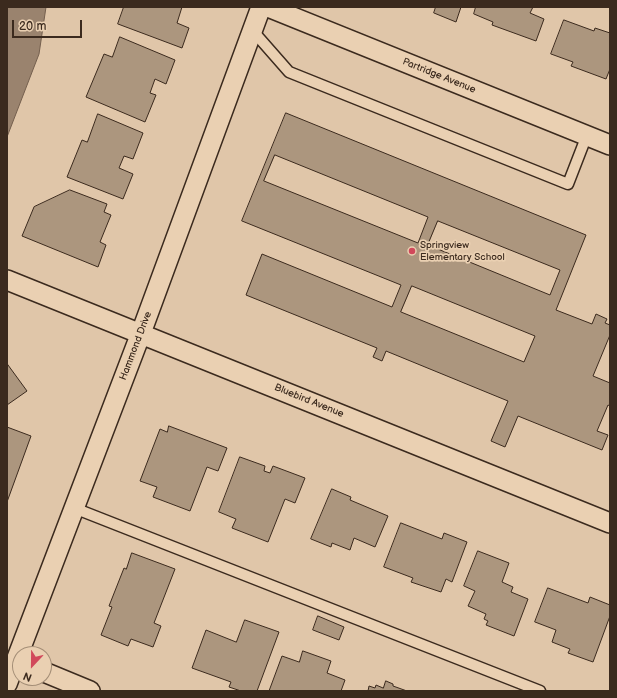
<!DOCTYPE html>
<style>
body{margin:0}
#map{position:relative;width:617px;height:698px;overflow:hidden;background:#e0c6a9;font-family:"Balsamiq Sans",sans-serif}
canvas{display:block}
.frame{position:absolute;inset:0;border:8px solid #3b2a1e;pointer-events:none}
.north{position:absolute;left:12px;top:646px;width:40px;height:40px;box-sizing:border-box;background:#ead0b2;border:1px solid #a48e77;border-radius:50%;rotate:202deg;font-size:11px;font-weight:700;line-height:16px;text-align:center;color:#3b2a1e}
.north::after{content:'';display:block;margin:auto;width:14px;height:18px;background:#d1495b;clip-path:polygon(50% 0,100% 100%,50% 72%,0 100%)}
.scale{position:absolute;left:12px;top:20px;width:70px;height:18px;box-sizing:border-box;border:2px solid #3b2a1e;border-top:0;padding-left:5px;font-size:12px;line-height:14px;white-space:nowrap;color:#3b2a1e;-webkit-text-stroke:3px #ead0b2;paint-order:stroke}
</style>
<div id="map">
<canvas width="617" height="698"></canvas>
<div class="frame"></div>
<div class="north">N</div>
<div class="scale">20 m</div>
</div>
<script>
const ctx = document.querySelector('canvas').getContext('2d');
ctx.lineJoin = 'round';
function paint(path, color) {
  ctx.fillStyle = color;
  ctx.fill(path, 'evenodd');
}
function strokePath(path, color, width, dash) {
  ctx.strokeStyle = color;
  ctx.lineWidth = width;
  ctx.lineCap = dash ? 'butt' : 'round';
  ctx.setLineDash(dash || []);
  ctx.stroke(path);
}
function drawText(font, color, halo, rows, align = 'center') {
  ctx.font = font + ' "Balsamiq Sans",sans-serif';
  ctx.lineWidth = 3.5;
  ctx.setLineDash([]);
  ctx.textBaseline = 'middle';
  ctx.strokeStyle = halo;
  ctx.fillStyle = color;
  for (const [text, x, y, turn = 0] of rows) {
    ctx.save();
    ctx.translate(x, y);
    ctx.rotate((+turn || 0) * Math.PI / 180);
    ctx.textAlign = isNaN(turn) ? turn : align;
    if (halo) ctx.strokeText(text, 0, 0);
    ctx.fillText(text, 0, 0);
    ctx.restore();
  }
}
const water = new Path2D(`
 M 7,7 L 46,7 L 39,54 L 7,137 Z`);
paint(water, '#9a836e');
strokePath(water, '#745f4e', 1);
const building = new Path2D(`
 M 124,7 L 182,7 L 177,23 L 189,28 L 182,48 L 118,24 Z
 M 436,7 L 461,7 L 456,22 L 434,13 Z
 M 476,7 L 533,7 L 530,13 L 544,19 L 536,41 L 492,25 L 493,22 L 474,14 Z
 M 564,20 L 594,31 L 595,28 L 610,33 L 610,69 L 606,79 L 571,66 L 573,62 L 551,54 Z
 M 120,37 L 175,60 L 166,84 L 155,79 L 150,93 L 156,95 L 145,122 L 86,97 L 104,54 L 112,57 Z
 M 286,113 L 586,235 L 556,310 L 592,324 L 596,314 L 607,319 L 605,323 L 610,325 L 610,335 L 593,376 L 610,383 L 610,406 L 608,405 L 597,431 L 608,435 L 602,450 L 518,416 L 505,447 L 491,441 L 508,401 L 386,351 L 382,361 L 373,357 L 377,348 L 246,295 L 262,254 L 392,307 L 401,285 L 242,221 ZM 275,155 L 428,217 L 418,243 L 264,181 ZM 438,221 L 560,270 L 550,295 L 428,245 ZM 412,286 L 535,336 L 524,362 L 401,312 Z
 M 98,114 L 143,133 L 133,159 L 124,156 L 119,168 L 133,174 L 123,199 L 67,177 L 82,140 L 87,142 Z
 M 70,190 L 107,204 L 104,212 L 111,215 L 100,242 L 106,245 L 98,267 L 22,236 L 34,207 Z
 M 8,365 L 27,391 L 7,405 L 7,366 Z
 M 169,426 L 227,448 L 218,471 L 207,467 L 190,511 L 153,497 L 157,487 L 140,481 L 160,429 L 167,432 Z
 M 7,427 L 31,436 L 7,502 Z
 M 240,457 L 265,466 L 264,471 L 270,473 L 273,466 L 305,478 L 295,503 L 285,499 L 268,542 L 232,528 L 236,519 L 219,512 Z
 M 332,489 L 351,497 L 350,500 L 388,516 L 375,547 L 354,538 L 350,550 L 332,543 L 331,547 L 311,539 Z
 M 401,523 L 442,539 L 444,533 L 467,542 L 452,582 L 446,579 L 441,592 L 411,582 L 413,578 L 384,567 Z
 M 478,551 L 509,563 L 502,582 L 513,587 L 511,592 L 528,599 L 514,636 L 486,625 L 488,621 L 484,619 L 486,614 L 468,606 L 475,591 L 464,586 Z
 M 132,553 L 175,569 L 154,623 L 161,626 L 153,647 L 131,639 L 128,646 L 101,635 L 112,607 L 109,606 L 124,568 L 126,569 Z
 M 548,588 L 588,603 L 590,597 L 610,605 L 610,616 L 593,662 L 568,653 L 570,649 L 552,642 L 556,630 L 535,622 Z
 M 318,616 L 344,627 L 339,640 L 313,630 Z
 M 245,620 L 279,632 L 257,691 L 241,691 L 229,687 L 231,682 L 192,668 L 206,630 L 236,642 Z
 M 303,651 L 331,661 L 327,673 L 345,680 L 341,691 L 269,691 L 282,656 L 299,662 Z
 M 386,681 L 393,684 L 393,686 L 407,691 L 368,691 L 369,686 L 375,688 L 376,685 L 383,688 Z`);
paint(building, '#ac967e');
strokePath(building, '#3b2a1e', 1);
const service = new Path2D(`
 M 253,31 L 289,72 L 568,184 L 587,135
 M 74,508 L 540,691`);
const minor = new Path2D(`
 M 268,7 L 610,145
 M 7,280 L 610,523
 M 44,672 L 90,691
 M 7,684 L 141,333 L 261,7`);
strokePath(service, '#3b2a1e', 13);
strokePath(minor, '#3b2a1e', 22);
strokePath(service, '#ead0b2', 10);
strokePath(minor, '#ead0b2', 19);
for (const [x, y, r, color] of [
 [412,251,4,"#d1495b"]
]) {
  const dot = new Path2D();
  dot.arc(x, y, r, 0, 2 * Math.PI);
  ctx.fillStyle = color;
  ctx.fill(dot);
  strokePath(dot, '#ead0b2', 1.5);
}
drawText('10px', '#3b2a1e', '#ead0b2', [
 ["Partridge Avenue",439,76,22],
 ["Hammond Drive",136,346,-69],
 ["Bluebird Avenue",309,401,22]
]);
drawText('10px', '#3b2a1e', '#ead0b2', [
 ["Springview",420,245],
 ["Elementary School",420,257]
], 'left');
</script>
